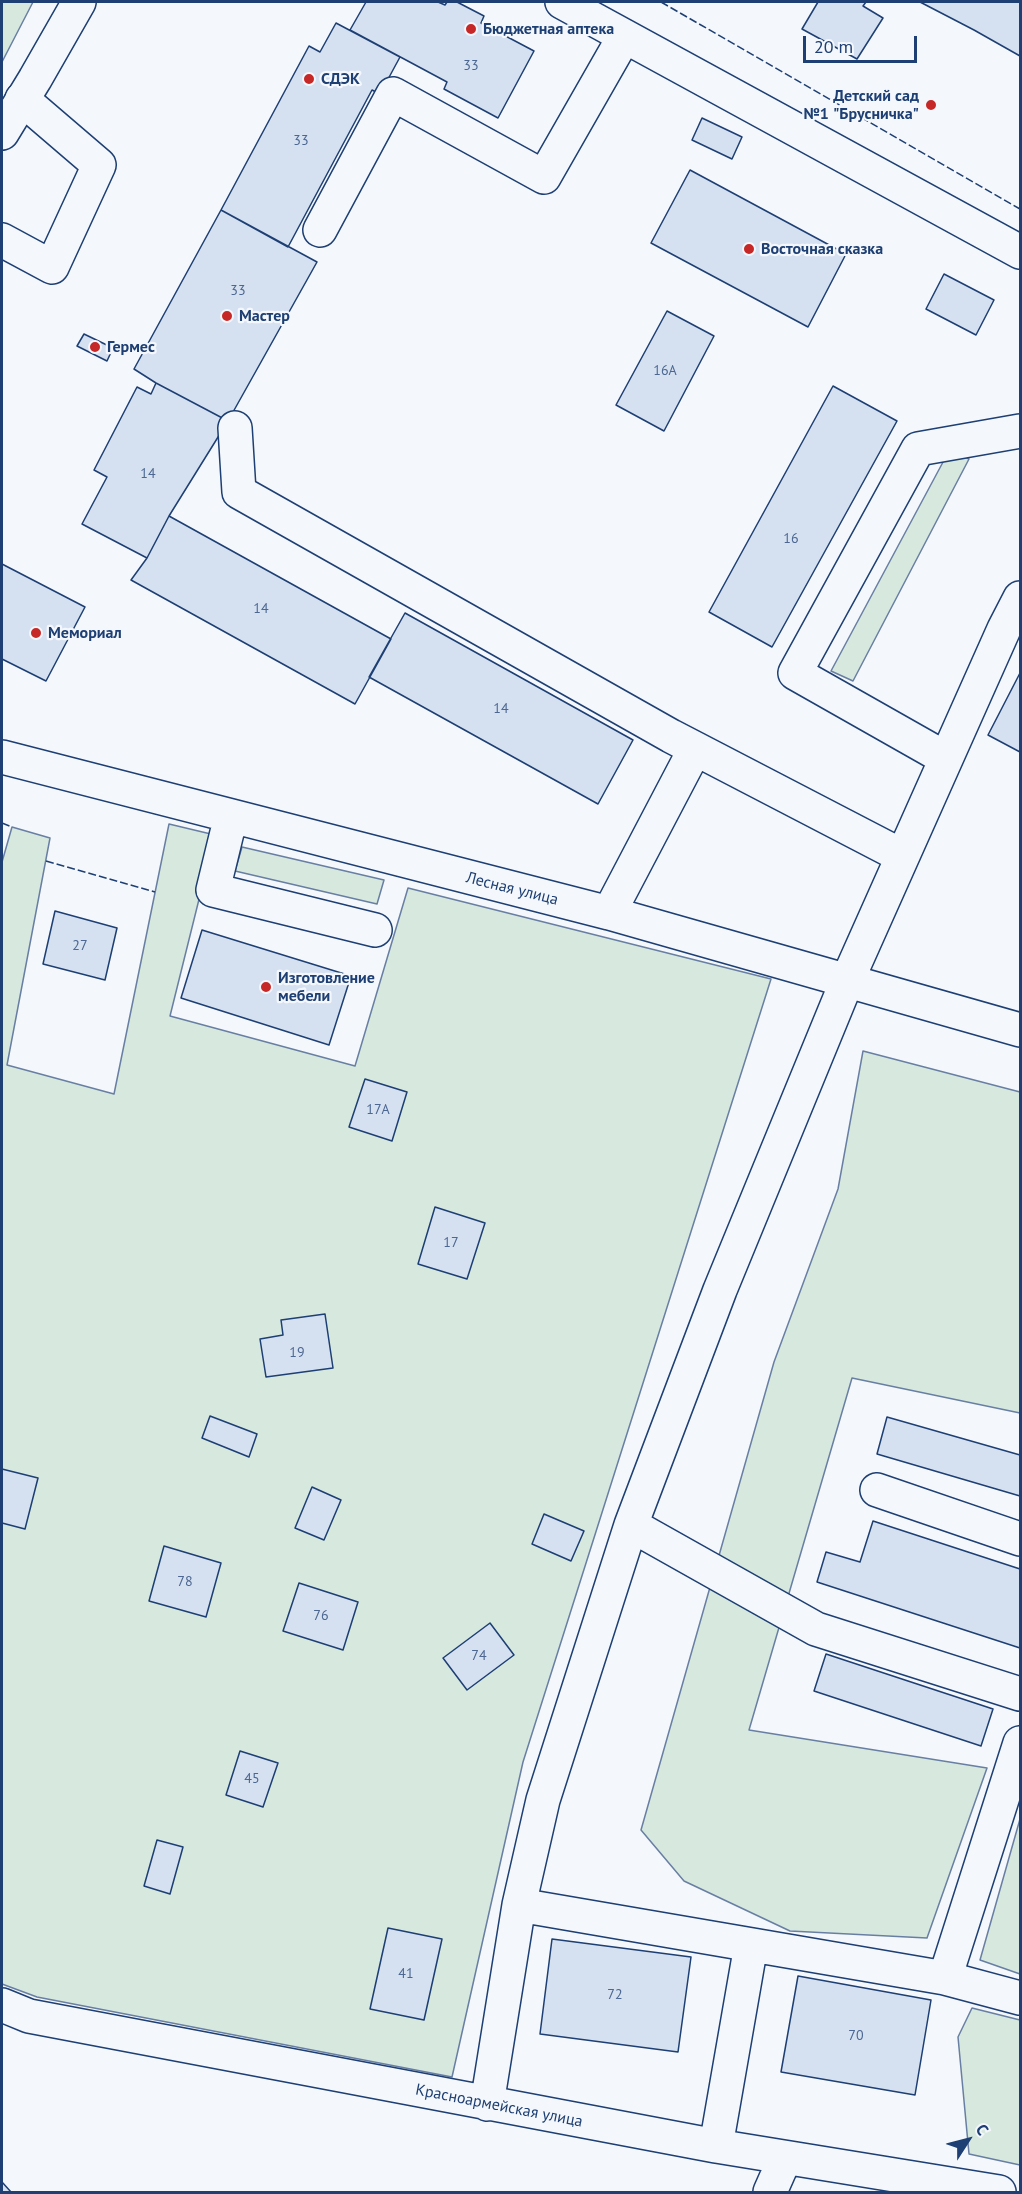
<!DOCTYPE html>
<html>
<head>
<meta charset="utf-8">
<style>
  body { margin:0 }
  #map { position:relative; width:1022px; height:2194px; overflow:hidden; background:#f4f7fb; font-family:"PT Sans",sans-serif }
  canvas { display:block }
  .frame { position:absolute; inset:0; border:3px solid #1d3f73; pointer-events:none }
  .north { position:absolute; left:938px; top:2110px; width:60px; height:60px; -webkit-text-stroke:4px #f4f7fb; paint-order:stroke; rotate:54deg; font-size:16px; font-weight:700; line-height:24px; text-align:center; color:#1d3f73 }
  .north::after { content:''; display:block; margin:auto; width:21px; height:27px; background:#1d3f73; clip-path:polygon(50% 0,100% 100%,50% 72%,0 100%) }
  .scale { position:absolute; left:803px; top:36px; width:114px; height:27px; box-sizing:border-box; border:3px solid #1d3f73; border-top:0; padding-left:8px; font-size:18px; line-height:21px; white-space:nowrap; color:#1d3f73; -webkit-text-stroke:4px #f4f7fb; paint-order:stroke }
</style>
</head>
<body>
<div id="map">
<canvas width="1022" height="2194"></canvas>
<div class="frame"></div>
<div class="north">С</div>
<div class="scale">20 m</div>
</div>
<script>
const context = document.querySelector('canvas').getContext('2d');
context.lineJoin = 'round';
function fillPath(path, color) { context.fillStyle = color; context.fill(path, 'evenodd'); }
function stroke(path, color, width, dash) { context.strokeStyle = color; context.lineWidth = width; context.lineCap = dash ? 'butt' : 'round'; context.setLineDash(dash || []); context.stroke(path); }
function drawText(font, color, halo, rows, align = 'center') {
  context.font = font + ' "PT Sans",sans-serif'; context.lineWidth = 4.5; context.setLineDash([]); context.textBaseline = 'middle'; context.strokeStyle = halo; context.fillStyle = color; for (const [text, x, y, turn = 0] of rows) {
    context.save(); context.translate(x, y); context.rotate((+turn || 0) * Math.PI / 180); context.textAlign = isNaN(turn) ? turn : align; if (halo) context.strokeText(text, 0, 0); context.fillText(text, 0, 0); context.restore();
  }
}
const green = new Path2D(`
  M2,2h31l-31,60z
  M950,449l19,10 -116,222 -22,-10z
  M169,824l46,11 -45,181 185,50 53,-178 363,91 -248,783 -71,315 -415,-80 -35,-13v-1122l10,-35 38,11 -43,227 107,29z
  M242,847l142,33 -7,24 -142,-33z
  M863,1051l157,41v321l-168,-35 -103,352 238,38 -60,170 -137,-7 -106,-50 -43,-51 133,-468 64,-173z
  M1020,1819v155l-40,-14z
  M972,2008l48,12v145l-51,-11 -11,-117z`);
fillPath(green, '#d7e8df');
stroke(green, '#687fa3', 1.5);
const building = new Path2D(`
  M366,2h72l7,3 2,-3h10l27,14 -3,7 53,28 -36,67 -54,-29 3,-7 -97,-52z
  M818,2h48l-3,4 20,12 -26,41 -55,-30z
  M920,2h100v54l-46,-26z
  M336,23l64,34 -20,37 -8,-4 -84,157 -67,-37 88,-164 11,6z
  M702,118l40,19 -10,22 -40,-19z
  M690,170l156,84 -38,73 -157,-84z
  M221,210l96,52 -89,159 -72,-38 -22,-14z
  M944,274l50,26 -18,35 -50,-26z
  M667,311l47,25 -50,95 -48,-26z
  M84,334l29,14 -6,13 -30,-15z
  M156,383l72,38 -59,95 -22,42 -65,-34 25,-47 -13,-7 43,-83 14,7z
  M833,386l64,35 -125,226 -63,-35z
  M169,516l222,123 -36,65 -224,-124 16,-22z
  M2,564l83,43 -39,74 -44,-22z
  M405,613l228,127 -35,64 -229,-127z
  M1020,673v79l-32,-17z
  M55,911l62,17 -12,52 -62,-16z
  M202,930l149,46 -22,69 -148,-47z
  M365,1079l42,13 -15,49 -43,-14z
  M435,1207l50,16 -18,56 -49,-15z
  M325,1314l8,54 -67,9 -6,-38 23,-4 -2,-15z
  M210,1416l47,18 -8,23 -47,-19z
  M887,1417l133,38v41l-143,-42z
  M2,1469l36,9 -13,51 -23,-6z
  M312,1487l29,13 -17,40 -29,-12z
  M544,1514l40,17 -13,30 -39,-17z
  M873,1521l147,48v79l-203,-66 9,-30 34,10z
  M164,1546l57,17 -15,54 -57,-16z
  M299,1583l59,19 -15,48 -60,-19z
  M490,1623l24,32 -47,35 -24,-32z
  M826,1654l167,55 -12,37 -167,-55z
  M240,1751l38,12 -15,44 -37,-12z
  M157,1840l26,7 -13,47 -26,-8z
  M388,1928l54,11 -18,81 -54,-11z
  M552,1939l139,18 -13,95 -138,-18z
  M798,1976l133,24 -16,95 -134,-23z
  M2,2182l9,10h-9z`);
fillPath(building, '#d5e0f0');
stroke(building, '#1d3f73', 1.5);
const minor = new Path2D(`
  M562,2l458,250
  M320,230l73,-136 151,83 80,-140
  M2,240l50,27 47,-102 -77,-66
  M235,428l4,64 432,244 231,120
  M2,757l607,156 411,117
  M945,758l-150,-85 123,-224 102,-18
  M231,816l-18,74 162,40
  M609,913l86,-164
  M877,1490l143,49
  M631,1525l185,104 204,65
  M519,1905l426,73 75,-235
  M945,1978l75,20
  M2,2005l27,11 687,130 283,46
  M487,2104l32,-199 24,-105 88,-275 89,-235 127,-309 157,-352 16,-31
  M716,2146l35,-201
  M770,2192l15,-34`);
const major = new Path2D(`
  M2,133l33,-54 44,-77`);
stroke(minor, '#1d3f73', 36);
stroke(major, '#1d3f73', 36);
stroke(minor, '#f4f7fb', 33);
stroke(major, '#f4f7fb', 33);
stroke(new Path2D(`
  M661,2l359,207
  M2,823l10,4
  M46,861l109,31`), '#1d3f73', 1.5, [8, 3]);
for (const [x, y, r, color] of [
  [471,29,6,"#c62828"],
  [309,79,6,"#c62828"],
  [931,105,6,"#c62828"],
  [749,249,6,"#c62828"],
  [227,316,6,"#c62828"],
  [95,347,6,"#c62828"],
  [36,633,6,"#c62828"],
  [266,987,6,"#c62828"]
]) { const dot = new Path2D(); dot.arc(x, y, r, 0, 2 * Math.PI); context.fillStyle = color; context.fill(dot); stroke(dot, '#f4f7fb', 2); }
drawText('14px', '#4b6792', null, [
  ["33",471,66],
  ["33",301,141],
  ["33",238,291],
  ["16А",665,371],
  ["14",148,474],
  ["16",791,539],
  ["14",261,609],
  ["14",501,709],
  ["27",80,946],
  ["17А",378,1110],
  ["17",451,1243],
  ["19",297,1353],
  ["78",185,1582],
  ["76",321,1616],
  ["74",479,1656],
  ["45",252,1779],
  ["41",406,1974],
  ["72",615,1995],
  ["70",856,2036]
]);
drawText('bold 16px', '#1d3f73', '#f4f7fb', [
  ["Бюджетная аптека",483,29],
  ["СДЭК",321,79],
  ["Детский сад",919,96,"right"],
  ["№1 \"Брусничка\"",919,114,"right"],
  ["Восточная сказка",761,249],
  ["Мастер",239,316],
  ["Гермес",107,347],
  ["Мемориал",48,633],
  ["Изготовление",278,978],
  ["мебели",278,996]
], 'left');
drawText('16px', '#1d3f73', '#f4f7fb', [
  ["Лесная улица",512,889,14],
  ["Красноармейская улица",499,2106,11]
]);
</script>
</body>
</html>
